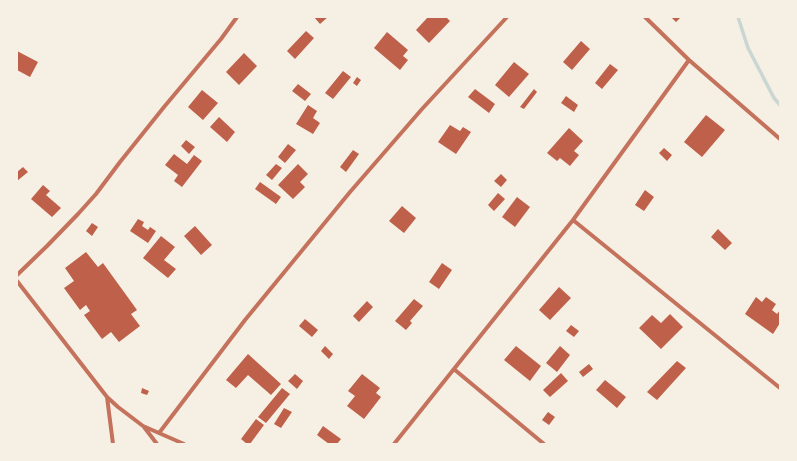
<!DOCTYPE html>
<html>
<head>
<meta charset="utf-8">
<style>
  body { margin:0 }
  #map { position:relative; width:797px; height:461px; overflow:hidden; background:#f6efe4; font-family:"Fira Sans Condensed",sans-serif }
  canvas { display:block }
  .frame { position:absolute; inset:0; border:18px solid #f6efe4; pointer-events:none }
</style>
</head>
<body>
<div id="map">
<canvas width="797" height="461"></canvas>
<div class="frame"></div>
</div>
<script>
const context = document.querySelector('canvas').getContext('2d');
context.lineJoin = 'round';
function stroke(path, color, width, dash) { context.strokeStyle = color; context.lineWidth = width; context.lineCap = dash ? 'butt' : 'round'; context.setLineDash(dash || []); context.stroke(path); }
function fillPath(path, color) { context.fillStyle = color; context.fill(path, 'evenodd'); }
stroke(new Path2D(`
  M738,17l10,31 26,50 6,7`), '#c9d6d2', 3.5);
fillPath(new Path2D(`
  M314,17h14l-8,7z
  M428,17h18l4,4 -21,22 -13,-13z
  M671,17h10l-5,5z
  M306,31l8,7 -19,21 -8,-8z
  M387,32l21,18 -5,6 5,4 -8,10 -26,-22z
  M581,41l9,8 -18,21 -9,-8z
  M17,51l21,11 -8,15 -13,-7z
  M244,53l13,13 -18,19 -13,-13z
  M514,62l15,12 -20,23 -14,-12z
  M610,64l8,6 -16,19 -7,-6z
  M343,71l8,6 -18,22 -8,-6z
  M357,77l4,3 -4,6 -4,-3z
  M298,84l13,10 -6,7 -13,-10z
  M475,89l20,15 -6,9 -21,-16z
  M534,89l3,3 -13,17 -4,-2z
  M202,90l16,13 -15,17 -15,-13z
  M566,96l12,9 -4,7 -13,-9z
  M308,105l9,6 -4,7 7,5 -7,11 -17,-10z
  M706,115l19,15 -23,27 -18,-15z
  M219,117l16,15 -8,10 -17,-15z
  M450,125l10,6 3,-4 8,5 -15,22 -18,-12z
  M569,128l14,13 -9,10 5,4 -9,11 -10,-8 -3,3 -10,-8z
  M186,140l9,7 -6,7 -8,-8z
  M288,144l8,6 -11,13 -7,-6z
  M664,148l8,7 -5,6 -8,-8z
  M353,150l6,4 -13,18 -6,-5z
  M174,154l13,10 7,-9 8,6 -20,26 -8,-6 4,-6 -13,-10z
  M276,164l6,4 -10,12 -6,-5z
  M298,164l10,10 -8,8 5,5 -12,12 -15,-14z
  M23,167l5,5 -11,9v-9z
  M501,174l6,6 -6,7 -7,-6z
  M260,182l21,15 -5,7 -21,-15z
  M43,185l7,6 -4,4 15,13 -9,9 -21,-18z
  M645,190l9,7 -10,14 -9,-6z
  M498,193l7,6 -11,12 -6,-6z
  M517,197l13,10 -15,20 -13,-10z
  M402,206l14,12 -12,15 -15,-12z
  M138,219l6,3 -2,4 6,4 2,-3 6,4 -8,12 -18,-12z
  M92,223l6,4 -6,9 -6,-5z
  M195,226l17,19 -11,10 -17,-19z
  M718,229l14,14 -7,7 -14,-13z
  M161,236l14,11 -11,13 12,9 -8,9 -25,-20z
  M86,252l12,15 5,-4 34,47 -6,4 9,12 -21,16 -8,-10 -9,7 -18,-24 6,-4 -4,-6 -6,5 -16,-22 10,-7 -9,-13z
  M442,263l10,7 -13,19 -10,-7z
  M559,287l12,11 -21,22 -11,-10z
  M756,297l6,5 4,-5 10,7 -4,6 5,4 3,-4v13l-7,11 -28,-20z
  M414,299l9,7 -13,15 2,2 -6,7 -11,-9z
  M367,301l6,6 -14,15 -6,-6z
  M670,314l13,13 -22,22 -22,-21 13,-13 9,8z
  M305,319l13,11 -6,7 -13,-11z
  M571,325l8,6 -5,6 -8,-6z
  M325,346l8,8 -4,5 -8,-8z
  M516,346l25,20 -11,15 -26,-21z
  M560,346l10,9 -13,17 -11,-9z
  M248,354l33,30 -10,11 -23,-20 -12,13 -10,-8z
  M677,361l9,7 -29,32 -10,-8z
  M589,364l4,5 -10,8 -4,-5z
  M561,373l7,8 -18,16 -7,-7z
  M295,374l8,7 -6,8 -9,-8z
  M362,374l18,14 -4,5 5,4 -17,22 -17,-13 8,-10 -7,-5z
  M605,380l21,17 -9,11 -21,-18z
  M142,388l7,3 -2,4 -6,-2z
  M282,388l8,6 -24,29 -8,-6z
  M284,408l8,4 -11,16 -7,-4z
  M548,412l7,5 -6,8 -7,-5z
  M256,419l8,6 -14,19h-3l-6,-5z
  M323,426l18,13 -4,5h-8l-12,-9z`), '#bf614a');
stroke(new Path2D(`
  M645,17l44,43 91,79
  M573,220l207,168
  M17,275l30,-29 31,-32 18,-20 24,-32 44,-55 57,-68 16,-22
  M17,281l90,116 11,10 25,19 41,18
  M455,370l89,74
  M107,397l6,47
  M144,427l13,17
  M159,433l86,-113 105,-128 72,-83 85,-92
  M394,444l179,-224 116,-160`), '#c5725c', 4);
</script>
</body>
</html>
